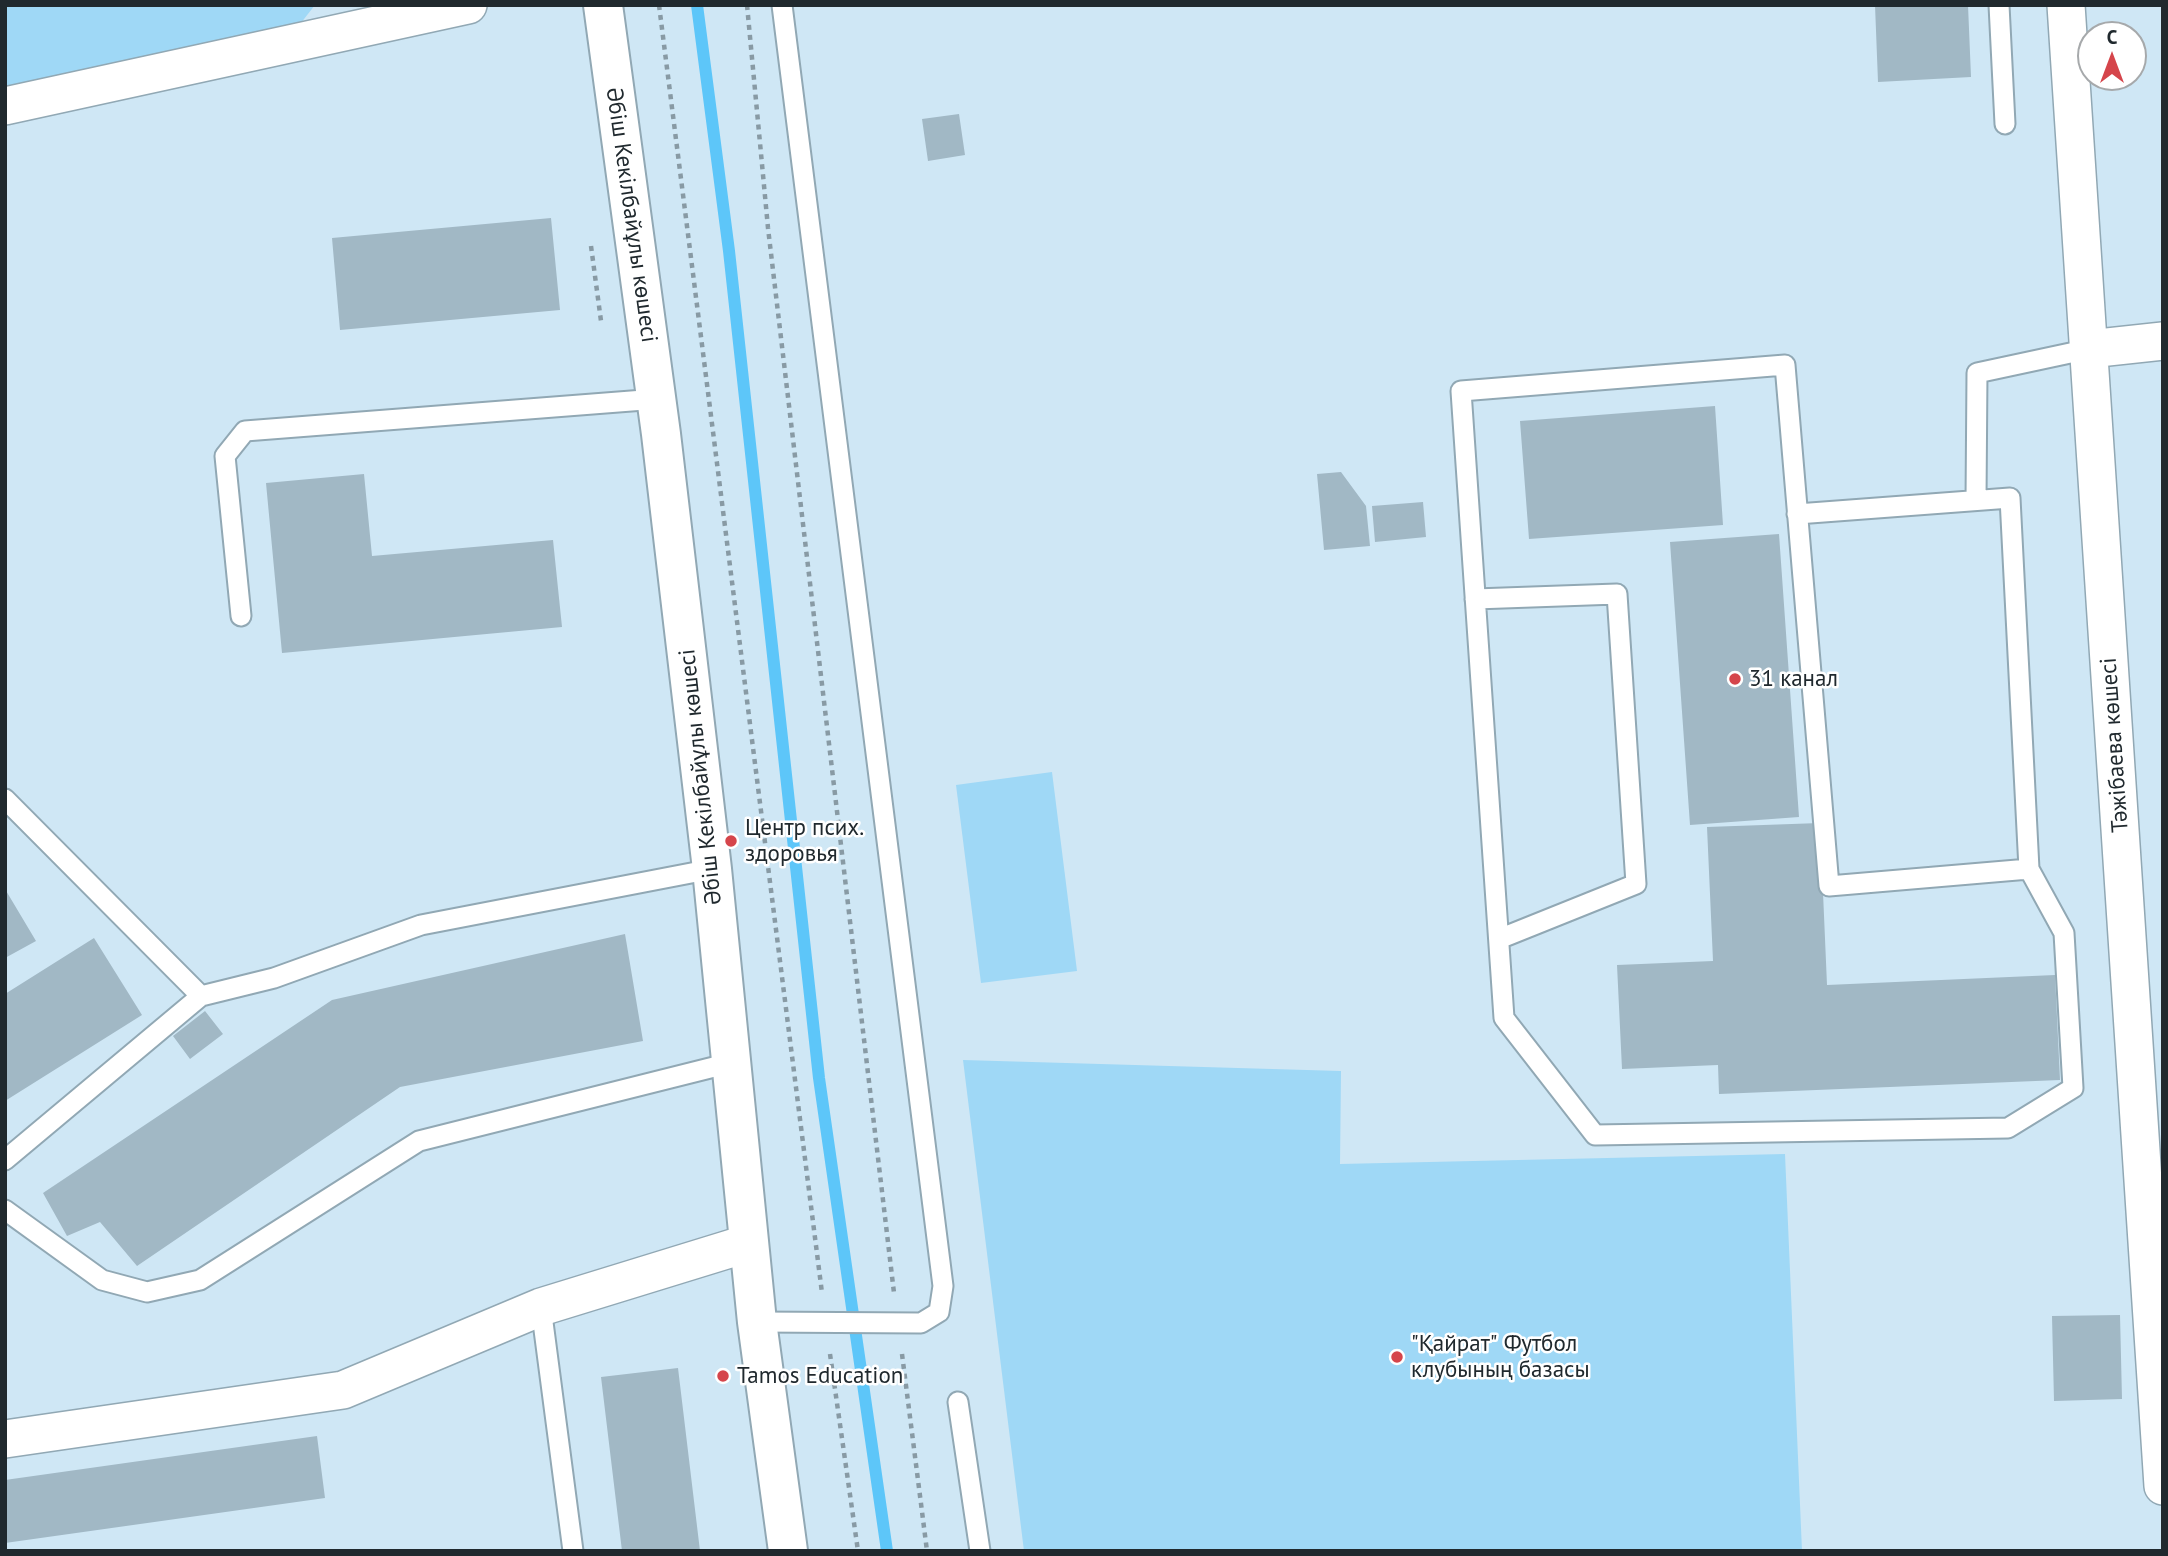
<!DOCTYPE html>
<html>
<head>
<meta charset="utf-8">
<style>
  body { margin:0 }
  #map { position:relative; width:2168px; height:1556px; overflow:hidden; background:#cfe7f5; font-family:"PT Sans",sans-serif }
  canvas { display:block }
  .frame { position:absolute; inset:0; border:7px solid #20292e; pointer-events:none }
  .north { position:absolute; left:2077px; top:21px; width:70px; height:70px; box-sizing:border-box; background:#fff; border:2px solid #a6a9ab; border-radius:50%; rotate:0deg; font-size:19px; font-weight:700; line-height:28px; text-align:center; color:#20292e }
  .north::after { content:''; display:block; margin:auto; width:24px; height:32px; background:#d5454b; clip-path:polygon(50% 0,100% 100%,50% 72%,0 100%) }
</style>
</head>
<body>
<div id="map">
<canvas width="2168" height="1556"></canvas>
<div class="frame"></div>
<div class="north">С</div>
</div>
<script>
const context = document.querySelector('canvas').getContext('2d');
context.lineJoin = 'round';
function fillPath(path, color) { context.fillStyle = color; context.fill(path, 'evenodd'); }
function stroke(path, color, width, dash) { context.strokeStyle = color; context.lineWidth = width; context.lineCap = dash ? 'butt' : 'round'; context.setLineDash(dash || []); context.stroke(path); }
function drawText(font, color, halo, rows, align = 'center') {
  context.font = font + ' "PT Sans",sans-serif'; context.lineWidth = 5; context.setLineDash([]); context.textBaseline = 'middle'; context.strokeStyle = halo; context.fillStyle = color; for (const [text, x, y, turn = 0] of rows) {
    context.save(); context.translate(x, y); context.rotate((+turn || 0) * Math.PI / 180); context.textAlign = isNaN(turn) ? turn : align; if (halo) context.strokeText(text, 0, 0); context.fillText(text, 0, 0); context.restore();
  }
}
fillPath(new Path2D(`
  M5,5h310l-18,23 -292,62z
  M1052,772l25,199 -96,12 -25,-198z
  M963,1060l378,11 -1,93 445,-10 17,397h-778z`), '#9fd8f6');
stroke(new Path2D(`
  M697,5l32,246 90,827 68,473`), '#5dc6f9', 12);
fillPath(new Path2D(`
  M1875,5h93l3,72 -93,5z
  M959,114l6,41 -37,6 -6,-42z
  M551,218l9,92 -220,20 -8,-92z
  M1715,406l8,119 -194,14 -9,-118z
  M1341,472l25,34 4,40 -46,4 -7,-76z
  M364,474l8,82 181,-16 9,87 -280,26 -16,-170z
  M1423,502l3,35 -51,5 -3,-36z
  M1779,534l20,283 -109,8 -20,-283z
  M1820,823l7,162 228,-10 5,105 -341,14 -1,-29 -96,4 -5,-104 96,-4 -6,-134z
  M5,889l31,52 -31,17z
  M625,934l18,107 -243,46 -263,179 -37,-44 -33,14 -24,-43 289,-193z
  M94,938l48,77 -137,86v-107z
  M205,1011l18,23 -33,25 -17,-23z
  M2120,1315l2,84 -68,2 -2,-85z
  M678,1368l22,183h-78l-21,-174z
  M317,1436l8,62 -320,45v-63z`), '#a1b8c5');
const service = new Path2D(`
  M1999,5l6,119
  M1976,500l1,-127 112,-24
  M1797,514l213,-16 19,371 35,64 9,155 -65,40 -413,7 -91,-117 -43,-627 324,-26 44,521 200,-17
  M1475,599l142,-5 19,290 -137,55
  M241,616l-16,-160 20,-25 412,-32
  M5,799l196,197
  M5,1160l196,-164 73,-18 147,-53 291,-56
  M5,1210l97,70 45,12 53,-12 219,-139 311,-78
  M541,1307l32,244
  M757,1322l164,1 18,-11 4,-26 -161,-1281
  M958,1402l22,149`);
const minor = new Path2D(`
  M2066,5l97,1481
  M5,106l463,-101
  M2089,349l74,-8
  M5,1439l338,-49 198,-83 208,-64`);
const tertiary = new Path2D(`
  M603,5l58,429 51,435 45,453 31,229`);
stroke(service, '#91a8b4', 23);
stroke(minor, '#91a8b4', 40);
stroke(tertiary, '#91a8b4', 42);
stroke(new Path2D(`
  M659,5l163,1288
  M747,5l21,223 126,1065
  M591,246l10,75
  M830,1354l28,197
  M902,1354l25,197`), '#889aa4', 4.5, [5, 5]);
stroke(service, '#fff', 19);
stroke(minor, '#fff', 37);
stroke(tertiary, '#fff', 38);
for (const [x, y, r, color] of [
  [1735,679,7,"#d5454b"],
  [731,841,7,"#d5454b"],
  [1397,1357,7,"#d5454b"],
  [723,1376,7,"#d5454b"]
]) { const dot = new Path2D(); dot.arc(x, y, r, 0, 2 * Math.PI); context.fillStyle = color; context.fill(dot); stroke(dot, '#fff', 2.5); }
drawText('23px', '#20292e', '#fff', [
  ["Әбіш Кекілбайұлы көшесі",631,215,82],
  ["Тәжібаева көшесі",2115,745,-94],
  ["Әбіш Кекілбайұлы көшесі",701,777,-96]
]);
drawText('23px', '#20292e', '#fff', [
  ["31 канал",1749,679],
  ["Центр псих.",745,828],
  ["здоровья",745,854],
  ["\"Қайрат\" Футбол",1411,1344],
  ["клубының базасы",1411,1370],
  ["Tamos Education",737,1376]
], 'left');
</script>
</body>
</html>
